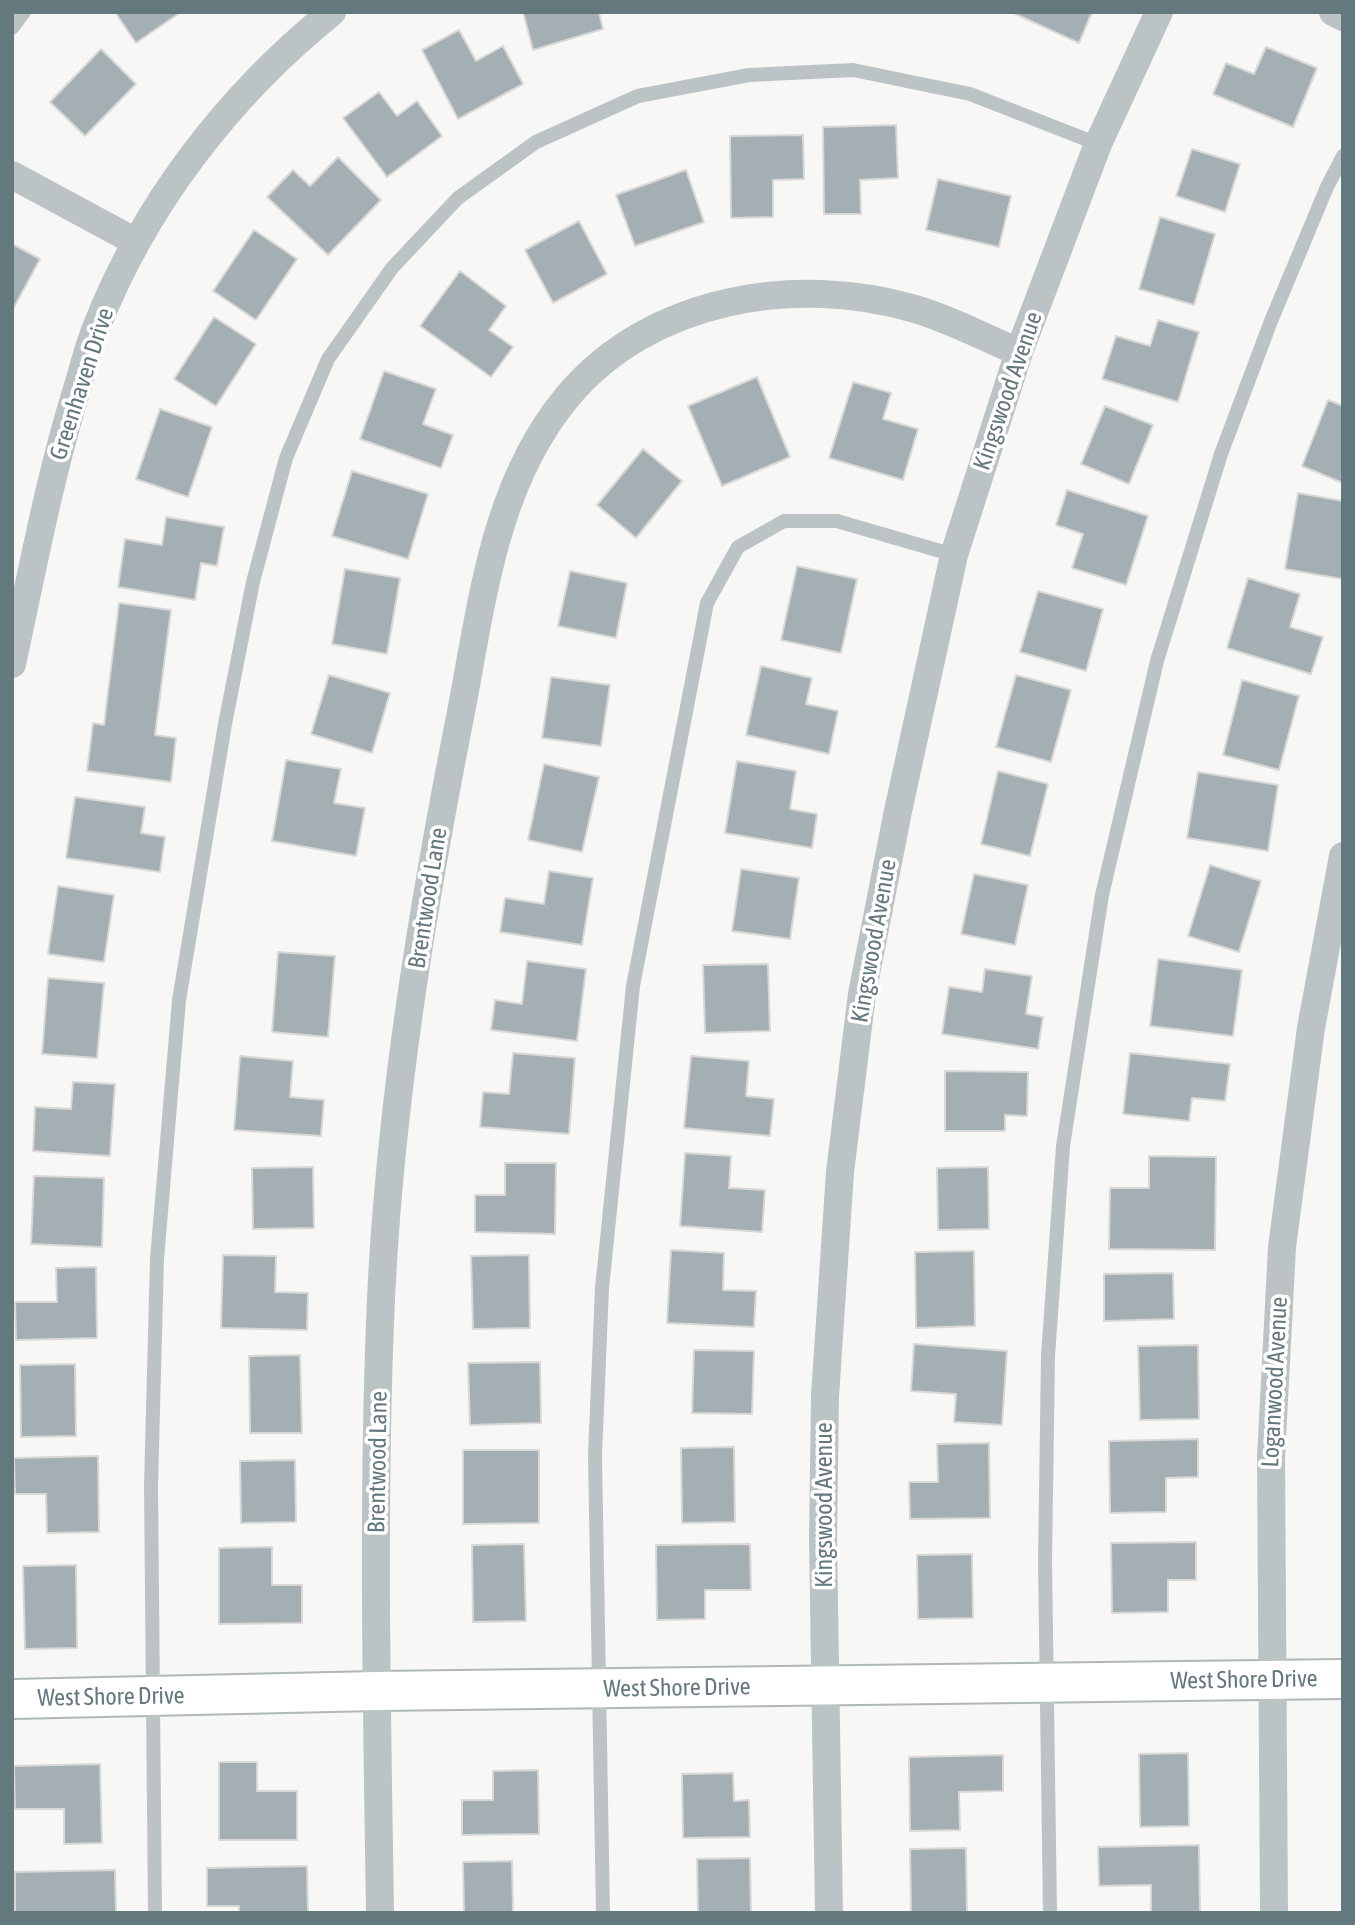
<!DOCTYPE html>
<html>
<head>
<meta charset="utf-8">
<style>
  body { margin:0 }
  #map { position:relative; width:1355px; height:1925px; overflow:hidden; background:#f7f7f5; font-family:"Asap Condensed",sans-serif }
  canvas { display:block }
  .frame { position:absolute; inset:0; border:14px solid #64797e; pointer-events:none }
</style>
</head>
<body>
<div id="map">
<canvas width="1355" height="1925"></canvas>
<div class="frame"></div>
</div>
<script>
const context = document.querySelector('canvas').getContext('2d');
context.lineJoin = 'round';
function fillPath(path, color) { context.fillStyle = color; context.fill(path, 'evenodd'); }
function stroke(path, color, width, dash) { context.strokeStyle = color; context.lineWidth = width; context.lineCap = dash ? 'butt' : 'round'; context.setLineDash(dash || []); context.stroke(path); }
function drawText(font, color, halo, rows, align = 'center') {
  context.font = font + ' "Asap Condensed",sans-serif'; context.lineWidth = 7; context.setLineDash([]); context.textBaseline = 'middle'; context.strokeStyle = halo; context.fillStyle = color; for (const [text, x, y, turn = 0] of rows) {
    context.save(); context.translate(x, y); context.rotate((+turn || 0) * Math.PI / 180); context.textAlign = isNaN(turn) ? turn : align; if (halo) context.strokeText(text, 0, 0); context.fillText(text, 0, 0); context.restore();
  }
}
const building = new Path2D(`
  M115,12h66l-45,31z
  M523,12h76l4,17 -70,21z
  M1011,12h81l-13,31z
  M459,30l17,31 27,-15 20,38 -65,35 -36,-69z
  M1266,47l51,21 -24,59 -80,-33 13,-31 28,11z
  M101,49l35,35 -51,52 -35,-34z
  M379,92l18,24 20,-15 25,35 -55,41 -44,-59z
  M896,125l2,53 -38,2 1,34h-37l-1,-87z
  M803,135l1,44 -31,1v37l-42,1 -1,-82z
  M1192,149l48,15 -15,48 -49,-16z
  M338,157l43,43 -53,55 -61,-58 26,-27 17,16z
  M686,170l18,52 -69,24 -19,-51z
  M938,179l73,17 -12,51 -73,-17z
  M1160,217l55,17 -21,71 -55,-16z
  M579,221l28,53 -54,29 -28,-53z
  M254,230l43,29 -41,61 -43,-29z
  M12,244l28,15 -28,52z
  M460,271l46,35 -17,24 24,17 -22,30 -71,-51z
  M214,317l42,27 -40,62 -42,-27z
  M1158,320l41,12 -21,70 -76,-23 14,-43 34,10z
  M384,371l52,18 -13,35 30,11 -12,33 -81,-29z
  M757,377l33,80 -68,29 -34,-80z
  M853,382l38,11 -8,26 35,10 -15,51 -74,-22z
  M1328,400l15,6v77l-41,-17z
  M1105,406l48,19 -24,59 -48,-20z
  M160,409l52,18 -24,70 -52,-18z
  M643,449l39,32 -46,57 -39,-33z
  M352,471l76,23 -20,65 -76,-23z
  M1067,490l81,26 -22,69 -54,-17 11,-34 -27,-9z
  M1298,493l45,8 -1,78 -57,-10z
  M166,517l58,10 -7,39 -16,-3 -6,37 -77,-13 7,-48 37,6z
  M797,566l60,13 -16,74 -60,-13z
  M345,569l55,9 -13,76 -55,-10z
  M570,571l57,12 -11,55 -58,-12z
  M1248,578l52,16 -10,33 33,10 -12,37 -84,-26z
  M1038,591l65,18 -17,62 -66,-19z
  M119,603l52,7 -16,125 21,3 -5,44 -84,-11 6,-48 11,2z
  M761,666l51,12 -6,26 32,7 -9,43 -83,-19z
  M329,675l61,18 -18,60 -61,-19z
  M1016,675l55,15 -20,72 -55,-15z
  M551,677l59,8 -9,61 -59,-8z
  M1242,680l57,16 -20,74 -56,-15z
  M286,760l55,9 -7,34 31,5 -9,48 -84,-15z
  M737,761l59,10 -6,38 27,5 -5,34 -87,-15z
  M544,764l55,13 -17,75 -54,-12z
  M998,771l50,13 -18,72 -49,-12z
  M1198,772l80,13 -10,66 -81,-13z
  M75,797l70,10 -4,26 24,4 -5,35 -94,-14z
  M1210,865l51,16 -22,71 -51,-16z
  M741,869l58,9 -9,61 -58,-8z
  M549,871l44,7 -11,67 -82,-13 5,-34 39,6z
  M974,874l54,11 -13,60 -54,-11z
  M58,886l56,9 -10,67 -56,-8z
  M278,952l57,4 -7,81 -56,-5z
  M1158,959l84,11 -9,66 -83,-10z
  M527,961l59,8 -9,72 -86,-11 4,-30 27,4z
  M768,964l2,67 -65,2 -2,-68z
  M985,969l47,7 -6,38 17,3 -5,32 -96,-15 7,-47 33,5z
  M48,978l56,5 -7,75 -55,-4z
  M513,1053l62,5 -6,76 -89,-7 3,-35 26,2z
  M1130,1053l100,11 -5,37 -33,-3 -3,23 -66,-7z
  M240,1056l53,5 -3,36 34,3 -3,36 -87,-6z
  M691,1056l58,5 -3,35 28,3 -4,37 -86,-8z
  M945,1071l83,1 -1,44 -22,-1v16h-60z
  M73,1082l42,2 -5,72 -77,-5 2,-44 36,2z
  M685,1153l46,3 -2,32 36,2 -3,42 -82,-6z
  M1149,1156l67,1 -1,93 -106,-1 1,-61h39z
  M505,1163h51l-1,71 -80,-2v-37h30z
  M313,1167l1,61 -61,1 -1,-61z
  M988,1167l1,62 -51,1 -1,-62z
  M34,1176l70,2 -2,69 -71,-3z
  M671,1250l53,3 -1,37 33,1 -2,36 -87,-4z
  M974,1251l1,75 -59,2 -1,-76z
  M223,1255l53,1 -1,36 33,1 -1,37 -86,-2z
  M529,1255l1,73 -57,1 -2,-73z
  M96,1267l1,71 -81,2 -1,-38h42l-1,-34z
  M1173,1273l1,46 -70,2v-47z
  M914,1344l93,7 -5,74 -48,-3 2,-28 -45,-3z
  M1198,1345l1,74 -59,1 -2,-74z
  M694,1350l60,1 -2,63 -60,-1z
  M300,1355l2,78h-52l-1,-77z
  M540,1362l1,61 -71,2 -2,-62z
  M75,1364l1,72 -55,1 -1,-72z
  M1198,1439v38l-32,1v34l-56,1 -1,-72z
  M989,1443l1,75 -80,1 -1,-37h29l-1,-38z
  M734,1447l1,75 -53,1 -1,-75z
  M463,1450h76v73l-76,1z
  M98,1456l1,76 -52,1 -1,-39h-31l-1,-36z
  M295,1460l1,62 -55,1 -1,-62z
  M1196,1542v38h-28v32l-56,1 -1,-70z
  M524,1544l2,77 -53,1 -1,-77z
  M750,1544l1,46h-46v29l-48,1 -1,-75z
  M272,1547v38h30v38l-83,1v-76z
  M972,1554l1,64 -55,1 -1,-64z
  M76,1565l1,83 -52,1 -2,-83z
  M1188,1753l1,73 -49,1 -1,-73z
  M1003,1755v36l-44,1 1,38 -50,1 -1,-74z
  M219,1762h38v29h40v49h-78z
  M100,1764l2,79 -38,1v-35h-49l-1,-43z
  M538,1770l1,64 -77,1v-35h31v-29z
  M733,1773l1,28 15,-1 1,37 -67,1 -1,-64z
  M1199,1845l1,68h-49v-28l-52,1 -1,-39z
  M966,1848l1,65h-56l-1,-64z
  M750,1858l1,55h-53l-1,-54z
  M512,1861l1,52h-49l-1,-51z
  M307,1866l1,47h-69v-7h-32v-38z
  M115,1870l1,43h-101v-41z`);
fillPath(building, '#a3afb2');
stroke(building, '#d9d8d7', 2);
const secondary = new Path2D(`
  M12,1699l365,-8 966,-12`);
stroke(secondary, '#afb7b9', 42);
stroke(new Path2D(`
  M12,28l12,-16
  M155,1913l-4,-427 6,-227 22,-259 46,-276 28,-142 33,-124 42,-99 64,-91 66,-70 78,-56 102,-46 111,-21 104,-5 117,24 128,50
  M603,1913l-8,-458 7,-167 31,-302 74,-383 31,-56 46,-26h53l117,34
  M1050,1913l-5,-351 3,-206 15,-210 39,-251 55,-234 64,-207 50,-133 56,-134 16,-31`), '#bcc3c4', 14);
stroke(new Path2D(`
  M1333,12l10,5
  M12,175l124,67
  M12,664c20,-92 37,-185 65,-275 6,-20 11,-41 19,-61 48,-123 133,-233 236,-316
  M380,1913c-3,-204 -8,-410 1,-614 9,-196 42,-395 80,-587 21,-109 33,-228 107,-316 82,-98 228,-122 347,-87 35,10 70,29 104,43
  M829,1913l-6,-373 2,-144 15,-224 22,-178 36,-183 56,-256 65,-203 79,-208 61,-132
  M1274,1913l-3,-456 11,-210 29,-219 32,-172`), '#bcc3c4', 28);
stroke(secondary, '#fff', 38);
drawText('24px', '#64797e', '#fff', [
  ["Greenhaven Drive",82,384,-72],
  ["Kingswood Avenue",1008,391,-71],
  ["Brentwood Lane",428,898,-81],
  ["Kingswood Avenue",874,941,-80],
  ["Loganwood Avenue",1275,1382,-87],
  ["Brentwood Lane",378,1462,-89],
  ["Kingswood Avenue",824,1505,-90],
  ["West Shore Drive",1244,1680,-1],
  ["West Shore Drive",677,1688,-1],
  ["West Shore Drive",111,1697,-1]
]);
</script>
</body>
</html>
